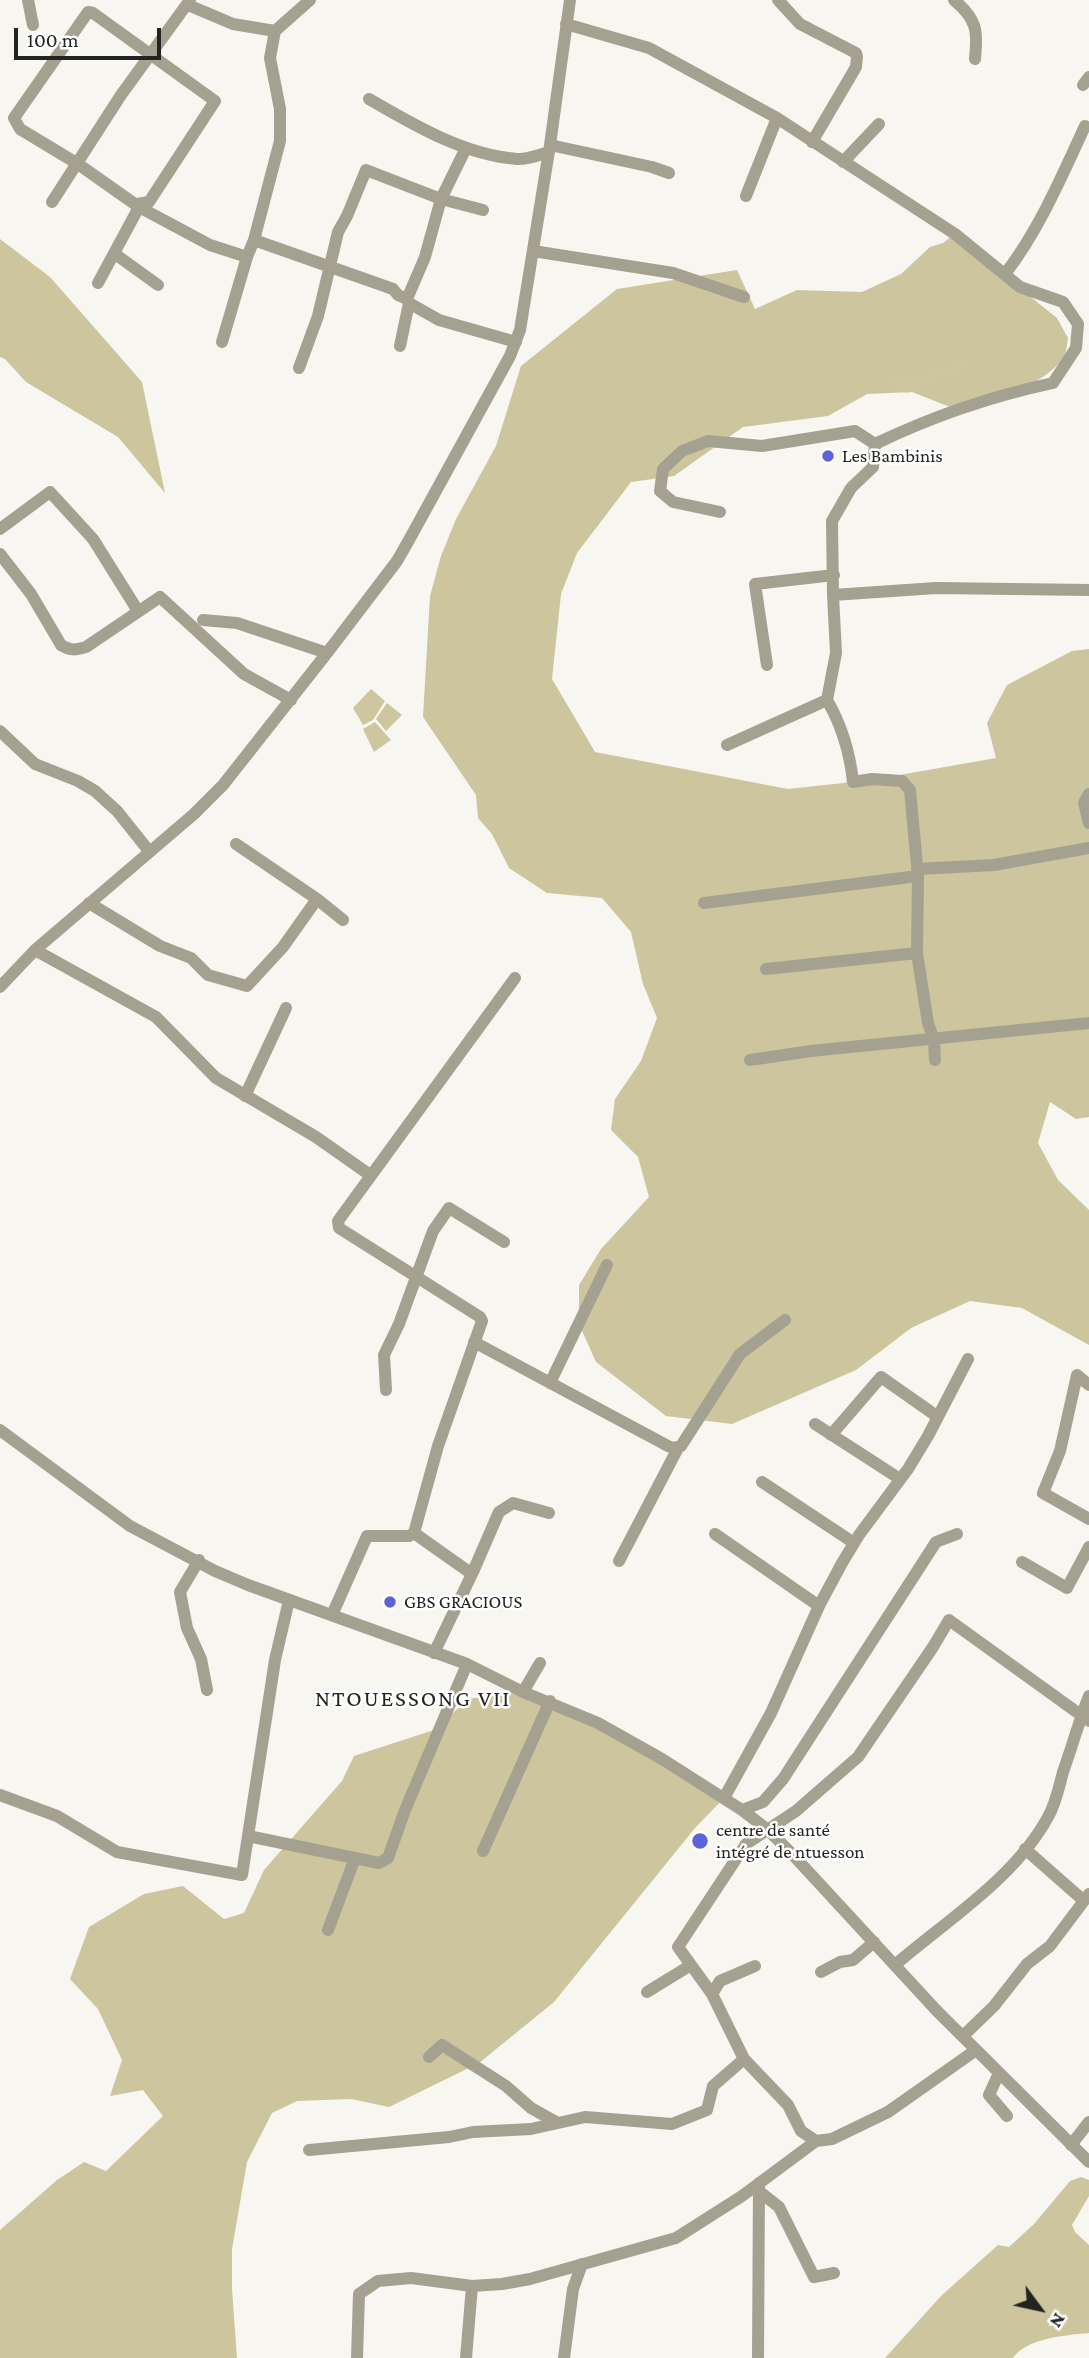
<!DOCTYPE html>
<html>
<head>
<meta charset="utf-8">
<style>
  body { margin:0 }
  #map { position:relative; width:1089px; height:2358px; overflow:hidden; background:#f7f6f1; font-family:"Crimson Pro",serif }
  canvas { display:block }
  .north { position:absolute; left:1005px; top:2274px; width:70px; height:70px; -webkit-text-stroke:5px #fff; paint-order:stroke; rotate:123deg; font-size:19px; font-weight:700; line-height:28px; text-align:center; color:#232321 }
  .north::after { content:''; display:block; margin:auto; width:24px; height:32px; background:#232321; clip-path:polygon(50% 0,100% 100%,50% 72%,0 100%) }
  .scale { position:absolute; left:14px; top:28px; width:147px; height:32px; box-sizing:border-box; border:4px solid #232321; border-top:0; padding-left:9px; font-size:21px; line-height:24px; white-space:nowrap; color:#232321; -webkit-text-stroke:5px #fff; paint-order:stroke }
</style>
</head>
<body>
<div id="map">
<canvas width="1089" height="2358"></canvas>
<div class="north">N</div>
<div class="scale">100 m</div>
</div>
<script>
const context = document.querySelector('canvas').getContext('2d');
context.lineJoin = 'round';
function fillPath(path, color) { context.fillStyle = color; context.fill(path, 'evenodd'); }
function stroke(path, color, width, dash) { context.strokeStyle = color; context.lineWidth = width; context.lineCap = dash ? 'butt' : 'round'; context.setLineDash(dash || []); context.stroke(path); }
function drawText(font, color, halo, rows, align = 'center') {
  context.font = font + ' "Crimson Pro",serif'; context.lineWidth = 5; context.setLineDash([]); context.textBaseline = 'middle'; context.strokeStyle = halo; context.fillStyle = color; for (const [text, x, y, turn = 0] of rows) {
    context.save(); context.translate(x, y); context.rotate((+turn || 0) * Math.PI / 180); context.textAlign = isNaN(turn) ? turn : align; if (halo) context.strokeText(text, 0, 0); context.fillText(text, 0, 0); context.restore();
  }
}
fillPath(new Path2D(`
  M953,235l104,83 11,20c-1,5 -1,12 -3,16 -15,31 -75,46 -105,57l-48,-19 -45,2 -39,22 -85,11 -69,49 -43,6 -54,71 -16,41 -9,85 43,73 193,37 83,-9 125,-22 -9,-35 20,-38 65,-34 17,-2v468l-13,2 -26,-17 -12,41 20,37 31,30v135l-67,-37 -52,-7 -59,27 -55,42 -124,54 -66,-8 -70,-54 -17,-38v-39l22,-36 48,-52 -11,-40 -27,-27 4,-31 26,-38 16,-43 -14,-34 -12,-52 -29,-34 -55,-5 -38,-25 -17,-34 -14,-16 -2,-23 -53,-78 7,-121 11,-40 15,-37 40,-73 25,-80 96,-77 120,-19 18,39 42,-19 65,2 39,-18 29,-27 13,-4z
  M0,239l50,38 92,105 23,111 -47,-56 -92,-55 -21,-23 -5,-2z
  M523,1692l27,9 174,97 -29,30 -141,174 -75,61 -90,44 -38,-8 -54,2 -25,12 -25,49 -15,87v40l5,69h-237v-128l57,-50 27,-18 22,9 57,-55 -20,-26 -33,6 12,-36 -24,-51 -28,-30 19,-52 55,-33 39,-8 41,33 20,-6 20,-43 78,-89 12,-25 83,-27 30,-30z
  M1081,2177l8,3v16l-17,29 3,7 14,13v88c-22,2 -63,5 -76,25h-128l56,-62 57,-51 11,2 25,-23 36,-43z`), '#cdc59d');
fillPath(new Path2D(`
  M957,361h12v6c-11,9 -20,9 -33,13 -11,3 0,0 -9,6 -11,8 -28,9 -38,0l-1,-6 2,-5c7,-2 10,1 17,0 18,-1 33,-7 50,-14z
  M371,689l14,12 -12,19 -10,5 -10,-17z
  M387,703l15,12 -16,16 -10,-12z
  M375,722l16,18 -17,12 -11,-23z`), '#cec69e');
stroke(new Path2D(`
  M805,1049l-56,-75 -106,-110 -34,-49 -24,-21 -59,-14 -41,-43 -17,-56 18,-89 15,-25 124,-128 52,-35 116,-14 83,-28
  M811,1057l60,83 178,124 40,11
  M194,2358l-4,-28 51,-210 250,-195 93,-55 43,-55
  M964,2358l27,-39`), '#cec69e', 2.5);
stroke(new Path2D(`
  M28,0l5,25
  M778,0l22,24 56,29 1,4 -1,10 -44,75
  M954,0c23,19 24,31 21,59
  M188,5l45,19 42,7
  M566,24l83,24 128,70 -31,78
  M1083,85l6,-8
  M369,99c45,26 95,56 148,60 9,1 22,-4 32,-7
  M777,118l178,116 65,53 43,15 15,22 -2,24 -23,35c-61,13 -122,34 -178,61
  M550,145l102,22 17,6
  M843,162l36,-38
  M52,202l69,-107 69,-95
  M139,207l71,38 37,12
  M254,240l139,49 5,6 9,4 2,4 -9,43
  M533,251l140,22 71,24
  M115,254l43,31
  M1005,274c34,-44 57,-98 80,-148
  M98,283l41,-76 -61,-43 -58,-35 -6,-11 74,-106 5,1 122,88 -66,101 -12,2
  M407,299l18,-42 16,-58 25,-51
  M409,303l30,17 77,22
  M222,342l25,-85 7,-17 26,-99v-32l-10,-51 5,-27 35,-31
  M299,368l19,-52 20,-84 9,-16 19,-46 75,29 42,11
  M720,512l-47,-10 -13,-11 3,-22 19,-18 26,-10 54,5 93,-15 20,13 -2,23 -22,21 -19,33 1,74 3,58 -9,47c14,24 23,54 26,82l19,-3 30,2 8,9 8,86 -1,77 11,70 6,17 1,20
  M0,529l50,-37 43,47 45,72
  M0,554l31,40 30,51c10,6 14,5 25,2l74,-50 84,77 47,26
  M833,595l103,-7 153,2
  M203,620l34,3 90,30
  M767,665l-12,-81 79,-9
  M0,731l35,33 43,17 17,10 22,20 32,40
  M727,745l100,-45
  M1089,794l-5,9 5,20
  M236,844l81,55 26,21
  M917,869l77,-4 95,-17
  M89,903l71,43 31,12 17,17 39,11 36,-39 34,-48
  M704,903l214,-27
  M35,950l121,67 60,61 100,59 54,38
  M766,969l151,-16
  M0,987l35,-37 159,-136 29,-29 104,-132 70,-92 12,-21 101,-184 10,-26 30,-185 20,-145
  M750,1060l61,-9 278,-28
  M245,1096l41,-88
  M474,1342l194,104 5,2 8,-2 59,-92 45,-34
  M550,1383l57,-118
  M1089,1385l-12,-10 -17,76 -17,42 46,26
  M386,1390l-2,-35 15,-31 34,-93 16,-23 55,34
  M815,1424l85,55
  M0,1430l130,96 85,45 33,14 219,79 56,28 75,31 64,36 80,51 26,20 25,25 144,156 152,151
  M831,1435l50,-58 57,40
  M762,1482l92,61
  M414,1533l58,41 -38,79
  M715,1534l104,72
  M199,1560l-19,32 7,36 14,31 6,31
  M619,1561l59,-113
  M1022,1562l45,26 22,-41
  M472,1574l27,-62 14,-9 36,10
  M332,1615l35,-79h42l5,-3 24,-87 44,-125 -2,-4 -141,-89 -1,-7 177,-243
  M523,1692l17,-29
  M0,1795l57,21 60,36 125,23 33,-215 14,-60
  M724,1798l47,-85 48,-107 23,-43 17,-28 49,-66 20,-33 40,-77
  M742,1810l21,-8 20,-23 153,-237 21,-8
  M248,1836l131,27 9,-5 17,-48 62,-146
  M1025,1849l58,51
  M483,1851l67,-150
  M328,1930l27,-72
  M895,1965c51,-44 120,-87 153,-148 8,-14 11,-30 15,-45 9,-25 16,-51 26,-76
  M821,1972l19,-10 13,-2 21,-18
  M647,1992l44,-27
  M712,1994l8,-13 35,-15
  M963,2036l31,-30 33,-42 23,-18 39,-52
  M429,2057l13,-12 64,41 25,22 25,14
  M999,2073l-10,22 18,21
  M816,2141l-15,-10 -13,-26 -44,-46 -32,-65 -34,-47 68,-103 50,-33 62,-54 75,-110 16,-27 140,101
  M1071,2145l18,-23
  M309,2150l140,-13 24,-5 58,-3 54,-12 87,7 35,-14 6,-24 31,-27
  M760,2192l19,15 35,70 20,-4
  M357,2358l2,-64 19,-13 33,-3 61,8 30,-2 28,-5 146,-41 66,-42 74,-55 16,-2 56,-27 88,-62
  M466,2358l6,-72
  M564,2358l9,-69 9,-25
  M758,2358l1,-175`), '#a5a190', 12);
for (const [x, y, r, color] of [
  [828,456,7,"#5f63db"],
  [390,1602,7,"#5f63db"],
  [700,1841,9,"#5f63db"]
]) { const dot = new Path2D(); dot.arc(x, y, r, 0, 2 * Math.PI); context.fillStyle = color; context.fill(dot); stroke(dot, '#fff', 2.5); }
drawText('19px', '#232321', '#fff', [
  ["Les Bambinis",842,456],
  ["GBS GRACIOUS",404,1602],
  ["centre de santé",716,1830],
  ["intégré de ntuesson",716,1852]
], 'left');
context.letterSpacing = '2px';
drawText('23px', '#232321', '#fff', [
  ["NTOUESSONG VII",413,1699]
]);
context.letterSpacing = '0px';
</script>
</body>
</html>
